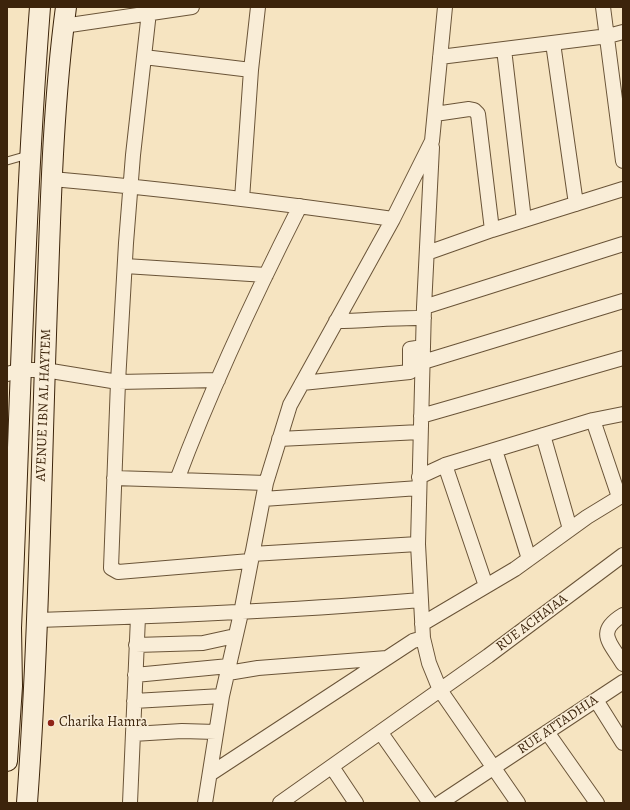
<!DOCTYPE html>
<html>
<head>
<meta charset="utf-8">
<style>
  body { margin:0 }
  #map { position:relative; width:630px; height:810px; overflow:hidden; background:#f6e4c1; font-family:Alegreya,serif }
  canvas { display:block }
  .frame { position:absolute; inset:0; border:8px solid #3c240b; pointer-events:none }
</style>
</head>
<body>
<div id="map">
<canvas width="630" height="810"></canvas>
<div class="frame"></div>
</div>
<script>
const context = document.querySelector('canvas').getContext('2d');
context.lineJoin = 'round';
function stroke(path, color, width, dash) { context.strokeStyle = color; context.lineWidth = width; context.lineCap = dash ? 'butt' : 'round'; context.setLineDash(dash || []); context.stroke(path); }
function drawText(font, color, halo, rows, align = 'center') {
  context.font = font + ' Alegreya,serif'; context.lineWidth = 3; context.setLineDash([]); context.textBaseline = 'middle'; context.strokeStyle = halo; context.fillStyle = color; for (const [text, x, y, turn = 0] of rows) {
    context.save(); context.translate(x, y); context.rotate((+turn || 0) * Math.PI / 180); context.textAlign = isNaN(turn) ? turn : align; if (halo) context.strokeText(text, 0, 0); context.fillText(text, 0, 0); context.restore();
  }
}
const lane = new Path2D(`
  M7,161l21,-6`);
const street = new Path2D(`
  M603,7l20,154
  M149,12l-16,143 -7,88 -8,139 -7,186 7,4 132,-11
  M63,26l129,-19
  M553,43l23,161
  M504,49l20,171
  M144,57l107,13
  M440,57l168,-21 15,-4
  M435,114l34,-5 5,1 4,4 14,116
  M432,147l-8,160 -6,237 5,94 6,25 11,27 78,113
  M52,179c114,10 228,24 341,40
  M242,199l9,-129 7,-63
  M427,253l65,-23 131,-41
  M125,266l141,9
  M424,307l199,-63
  M336,321c29,0 58,-4 88,-3
  M423,362l200,-61
  M7,374l15,-4h23l73,12 100,-2
  M302,383l108,-11v-23l13,-2
  M421,416l202,-58
  M593,420l26,77
  M543,435l27,94
  M279,439l141,-7
  M495,450l34,109
  M445,465l41,121
  M419,477l26,-12 148,-45 30,-6
  M114,478l63,2c35,-94 78,-185 123,-274
  M177,480l89,3
  M263,499l156,-11
  M252,554l166,-10
  M623,615c-28,17 -13,27 0,49
  M38,620c128,-4 255,-9 383,-20
  M422,624l93,-55 72,-52 36,-22
  M136,645l67,-2 32,-7
  M228,673l30,-5 129,-10
  M135,675l94,-9
  M596,700l27,43
  M134,701l88,-5
  M547,732l50,71
  M381,733l49,70
  M133,734l49,-3 34,1
  M332,767l24,36
  M210,774l203,-133 10,-3
  M130,803l8,-186
  M205,803l17,-107 19,-83 25,-130 24,-78 103,-186 39,-78 13,-134
  M280,803l208,-147 135,-101
  M440,803l183,-121`);
const secondary = new Path2D(`
  M7,761l5,-75 -1,-58c9,-207 13,-414 29,-621
  M27,803c13,-175 14,-349 21,-524 3,-91 6,-182 18,-272`);
stroke(lane, '#6a5438', 9);
stroke(street, '#6a5438', 16);
stroke(secondary, '#3c240b', 22);
stroke(lane, '#f9edd7', 7);
stroke(street, '#f9edd7', 14);
stroke(secondary, '#f9edd7', 20);
for (const [x, y, r, color] of [
  [51,723,4,"#8f2418"]
]) { const dot = new Path2D(); dot.arc(x, y, r, 0, 2 * Math.PI); context.fillStyle = color; context.fill(dot); stroke(dot, '#f9edd7', 1.5); }
drawText('14px', '#3c240b', '#f9edd7', [
  ["AVENUE IBN AL HAYTEM",44,405,-88],
  ["RUE ACHAJAA",532,623,-37],
  ["RUE ATTADHIA",558,725,-34]
]);
drawText('14px', '#3c240b', '#f9edd7', [
  ["Charika Hamra",59,723]
], 'left');
</script>
</body>
</html>
